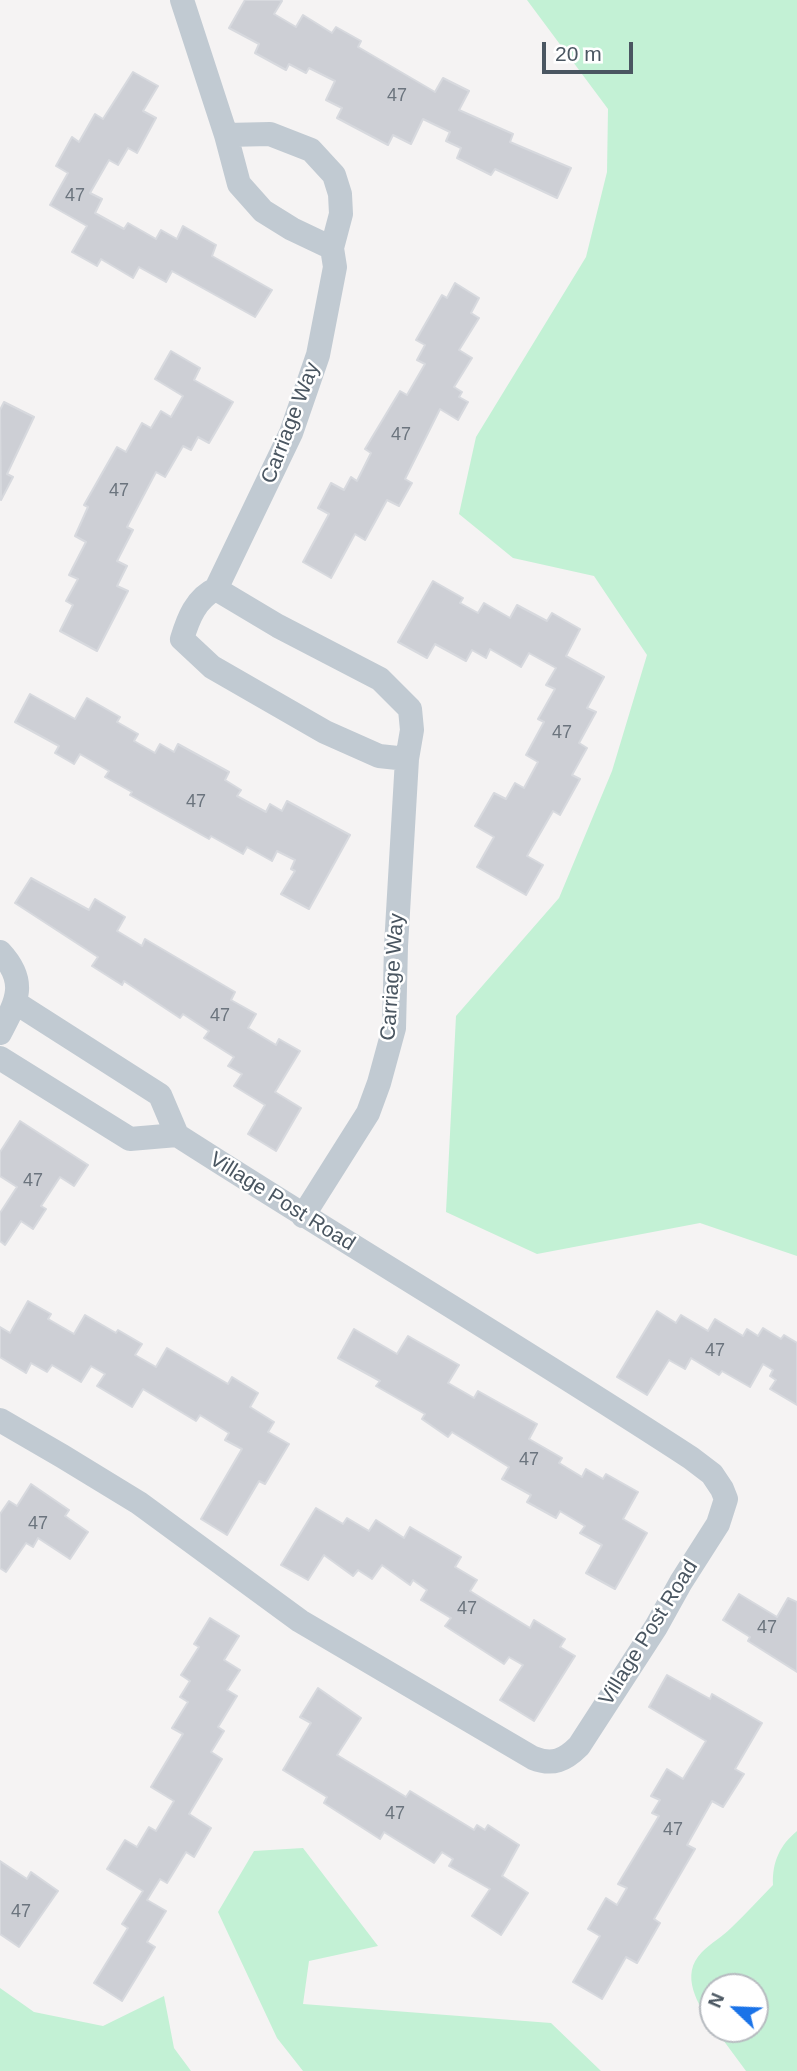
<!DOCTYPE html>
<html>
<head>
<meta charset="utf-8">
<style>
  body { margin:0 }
  #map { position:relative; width:797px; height:2071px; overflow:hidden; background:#f5f3f3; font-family:Arial,sans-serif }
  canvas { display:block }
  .north { position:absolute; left:699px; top:1973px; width:70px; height:70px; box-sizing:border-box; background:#fff; border:2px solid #b7bbc0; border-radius:50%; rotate:293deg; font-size:19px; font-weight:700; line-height:28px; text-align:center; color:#4a5661 }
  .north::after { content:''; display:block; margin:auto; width:24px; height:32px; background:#1a73e8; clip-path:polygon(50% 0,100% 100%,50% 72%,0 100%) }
  .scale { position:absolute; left:542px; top:42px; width:91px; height:32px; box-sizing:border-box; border:4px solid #4a5661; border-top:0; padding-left:9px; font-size:21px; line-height:24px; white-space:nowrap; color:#4a5661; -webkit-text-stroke:5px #fff; paint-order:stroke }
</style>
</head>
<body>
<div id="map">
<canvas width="797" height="2071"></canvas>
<div class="north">N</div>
<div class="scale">20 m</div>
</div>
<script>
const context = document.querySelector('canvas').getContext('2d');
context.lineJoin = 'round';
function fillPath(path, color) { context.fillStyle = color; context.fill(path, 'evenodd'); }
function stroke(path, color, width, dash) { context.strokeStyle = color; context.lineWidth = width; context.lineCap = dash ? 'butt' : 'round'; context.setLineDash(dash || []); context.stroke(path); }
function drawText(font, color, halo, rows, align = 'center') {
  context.font = font + ' Arial,sans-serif'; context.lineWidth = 5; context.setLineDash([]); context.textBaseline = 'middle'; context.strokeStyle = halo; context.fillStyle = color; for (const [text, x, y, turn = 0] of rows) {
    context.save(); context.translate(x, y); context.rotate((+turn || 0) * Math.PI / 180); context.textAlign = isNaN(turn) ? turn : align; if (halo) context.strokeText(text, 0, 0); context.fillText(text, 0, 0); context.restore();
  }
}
fillPath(new Path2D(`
  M527,0h270v1256l-97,-33 -163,31 -91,-42 10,-196 103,-118 53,-127 35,-116 -53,-79 -81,-18 -54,-44 17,-77 110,-180 21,-85 1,-63z
  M797,1831v240h-51l-31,-42h40v-42h-42v39c-15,-21 -34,-51 -11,-74 9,-9 20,-15 29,-24 15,-14 28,-29 42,-43 -1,-23 7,-40 24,-54z
  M303,1848l75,98 -69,15 -6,43 248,19 50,48h-298l-26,-33 -59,-126 36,-61z
  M0,1988l34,24 69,14 61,-30 10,52 17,23h-191z`), '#c3f1d5');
const building = new Path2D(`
  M245,0h34l3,1 -8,13 22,13 7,-12 29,18 4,-6 25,14 -3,6 77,45 8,-14 26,13 -10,19 54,24 -3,8 61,26 -14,30 -62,-29 -4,6 -34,-17 4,-10 -15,-7 4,-9 -27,-13 -12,25 -18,-9 -5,10 -51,-27 5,-10 -16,-8 9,-19 -26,-13 -3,5 -17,-9 -3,6 -31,-17 4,-9 -30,-16z
  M133,72l25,14 -15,25 13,7 -19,35 -9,-5 -10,17 -9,-5 -19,33 12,6 -7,14 29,16 4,-6 28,16 5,-9 16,9 6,-13 33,19 -4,11 60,34 -17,27 -83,-46 -6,11 -27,-15 -6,11 -32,-19 -4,7 -25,-14 15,-26 -37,-21 18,-32 -12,-7 16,-29 7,5 16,-28 8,5z
  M455,283l24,15 -8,15 8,5 -20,32 13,8 -18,29 8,5 -3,5 9,5 -10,18 -18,-11 -35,70 7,4 -13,23 -12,-6 -22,40 -10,-6 -24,44 -28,-16 26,-48 -11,-6 13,-25 13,7 7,-13 6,4 14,-28 -6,-4 35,-58 7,4 18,-31 -8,-4 8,-15 -9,-5 26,-45 5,3z
  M171,351l29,17 -6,12 39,22 -24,41 -11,-6 -7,13 -8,-4 -18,31 -9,-5 -29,55 6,3 -16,31 10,5 -10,20 11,5 -31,60 -37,-20 13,-26 -7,-4 12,-22 -9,-4 17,-33 -11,-6 13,-29 -4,-2 33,-58 9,5 16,-29 9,5 10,-17 10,6 12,-21 -28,-17z
  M4,402l30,15 -27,57 6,3 -12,23 -1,-90z
  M433,581l30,17 -3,5 18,10 6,-10 26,15 7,-13 30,16 5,-8 28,16 -14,27 38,21 -17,31 9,4 -17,31 8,5 -15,27 8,4 -20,36 -7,-4 -26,45 16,9 -17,30 -49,-28 17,-30 -19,-11 19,-33 12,6 9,-16 9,5 14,-26 -12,-7 18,-33 -6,-3 17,-30 -9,-4 10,-17 -27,-15 -8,14 -31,-18 -4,9 -14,-8 -6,11 -31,-17 -8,14 -29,-16z
  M30,694l45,25 12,-21 33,19 -3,5 21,12 -4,7 21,12 5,-9 14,8 4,-8 51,28 -4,8 16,10 -4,6 29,16 4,-8 12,7 5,-10 63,34 -41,74 -28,-15 14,-23 -4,-2 4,-9 -18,-9 -5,10 -25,-14 -4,7 -32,-18 -2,3 -79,-44 2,-3 -27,-15 4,-6 -29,-17 -6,10 -19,-11 4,-7 -44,-24z
  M31,878l58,32 6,-11 30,18 -8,14 25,15 3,-7 90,53 -4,8 25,14 -8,14 28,17 3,-6 21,12 -25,41 26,16 -25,43 -28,-17 17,-29 -31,-19 8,-12 -14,-8 6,-9 -30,-19 5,-7 -26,-17 -3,4 -56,-37 -2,4 -30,-19 6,-9 -83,-54z
  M20,1121l68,44 -14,21 -14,-9 -19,29 5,3 -13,20 -12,-8 -16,24 -5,-4v-28l17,-26 -17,-11v-24z
  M28,1301l23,13 -3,5 26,15 11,-19 31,18 2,-3 24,14 -7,11 21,12 11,-19 61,36 4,-7 26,16 -8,14 24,15 -6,10 21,12 -24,40 -6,-3 -32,54 -26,-16 41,-70 -17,-9 4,-7 -29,-18 -4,6 -53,-32 -11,18 -35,-21 8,-12 -14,-8 -10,16 -29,-17 -5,7 -16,-9 -5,10 -26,-16v-30l10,6z
  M657,1311l19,12 5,-8 27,16 7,-12 28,17 4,-7 11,7 5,-8 18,11 3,-4 13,8v62l-27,-16 6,-9 -6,-4 3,-6 -10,-6 -13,23 -28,-16 -3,4 -28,-17 -6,11 -16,-9 -22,35 -30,-18z
  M354,1329l43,25 11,-18 51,29 -11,18 26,15 4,-7 59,33 -8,15 33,19 -3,5 23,14 4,-8 17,10 3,-5 32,18 -15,27 24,14 -32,56 -29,-16 16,-28 -22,-12 5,-7 -25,-15 -4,7 -29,-16 4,-7 -29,-16 7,-12 -57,-35 -4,5 -26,-18 3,-5 -49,-28 4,-5 -42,-23z
  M31,1484l38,26 -4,6 23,16 -18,27 -32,-21 -5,9 -7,-4 -20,29 -6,-4v-54l9,-13 8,5z
  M316,1508l27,16 4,-6 22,13 7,-11 28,18 6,-11 51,30 -6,10 22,13 -7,11 60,37 4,-8 31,19 -5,8 15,9 -41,65 -34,-21 23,-35 -14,-8 -5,7 -59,-38 6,-8 -30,-18 6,-10 -14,-10 -3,5 -28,-20 -10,14 -14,-9 -5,6 -29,-21 -16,25 -27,-15z
  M739,1594l38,23 11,-19 9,4v70l-49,-31 2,-4 -27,-17z
  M210,1618l29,18 -15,24 16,10 -13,20 10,6 -19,31 6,4 -13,21 11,7 -33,55 22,14 -17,29 -8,-5 -19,31 -7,-4 -13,21 19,11 -19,31 8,5 -33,54 -28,-18 34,-55 -6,-4 21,-33 -36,-22 18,-29 12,7 12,-20 7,4 18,-30 -23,-14 32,-53 -11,-6 16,-26 -8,-5 10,-16 -9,-6 18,-28 -5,-3z
  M667,1675l43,24 2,-5 50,29 -27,46 9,5 -21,33 -11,-6 -25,44 8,4 -41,70 6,4 -23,40 -11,-6 -24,42 -29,-17 27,-46 -12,-7 18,-31 11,7 10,-17 -9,-4 41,-68 -7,-3 8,-13 -9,-4 16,-27 16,10 23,-38 -57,-34z
  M318,1688l43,30 -24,37 69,42 4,-6 64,39 3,-5 8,5 3,-5 31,20 -17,31 26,17 -27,42 -29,-19 18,-27 -41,-23 4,-7 -11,-7 -8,11 -50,-31 -4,7 -56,-36 3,-6 -44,-27 28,-47 -11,-6z
  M0,1861l27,18 4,-7 27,19 -39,56 -19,-13z`);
fillPath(building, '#cdcfd5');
stroke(building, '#d7d9de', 2);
stroke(new Path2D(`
  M182,0l44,135 13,49 24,27 29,18 40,19
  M226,135l44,-1 41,16 23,25 6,19 1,20 -9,34 3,19 -17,88 -27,78 -75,156c-20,9 -28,30 -34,50l30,28 113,65 54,24 28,3
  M216,589l62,37 102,53 30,30 2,21 -5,29 -11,187 -2,82 -15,55 -11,30 -65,103
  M0,952c28,30 17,49 0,81
  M0,1058l130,81 47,-4 -17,-40 -144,-92
  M0,1420l62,36 77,47 161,118 233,137c20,8 32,2 46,-12l77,-119 25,-45 37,-58 8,-25 -4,-10 -10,-15 -21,-16c-170,-111 -344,-214 -514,-323`), '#c1cad2', 24);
drawText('18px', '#6b747e', null, [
  ["47",397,96],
  ["47",75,196],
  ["47",401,435],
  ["47",119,491],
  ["47",562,733],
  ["47",196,802],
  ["47",220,1016],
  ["47",33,1181],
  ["47",715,1351],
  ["47",529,1460],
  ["47",38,1524],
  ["47",467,1609],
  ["47",767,1628],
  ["47",395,1814],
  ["47",673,1830],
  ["47",21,1912]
]);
drawText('21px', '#4a5661', '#fff', [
  ["Carriage Way",291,423,-69],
  ["Carriage Way",393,977,-86],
  ["Village Post Road",282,1202,32],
  ["Village Post Road",649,1633,-58]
]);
</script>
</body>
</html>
